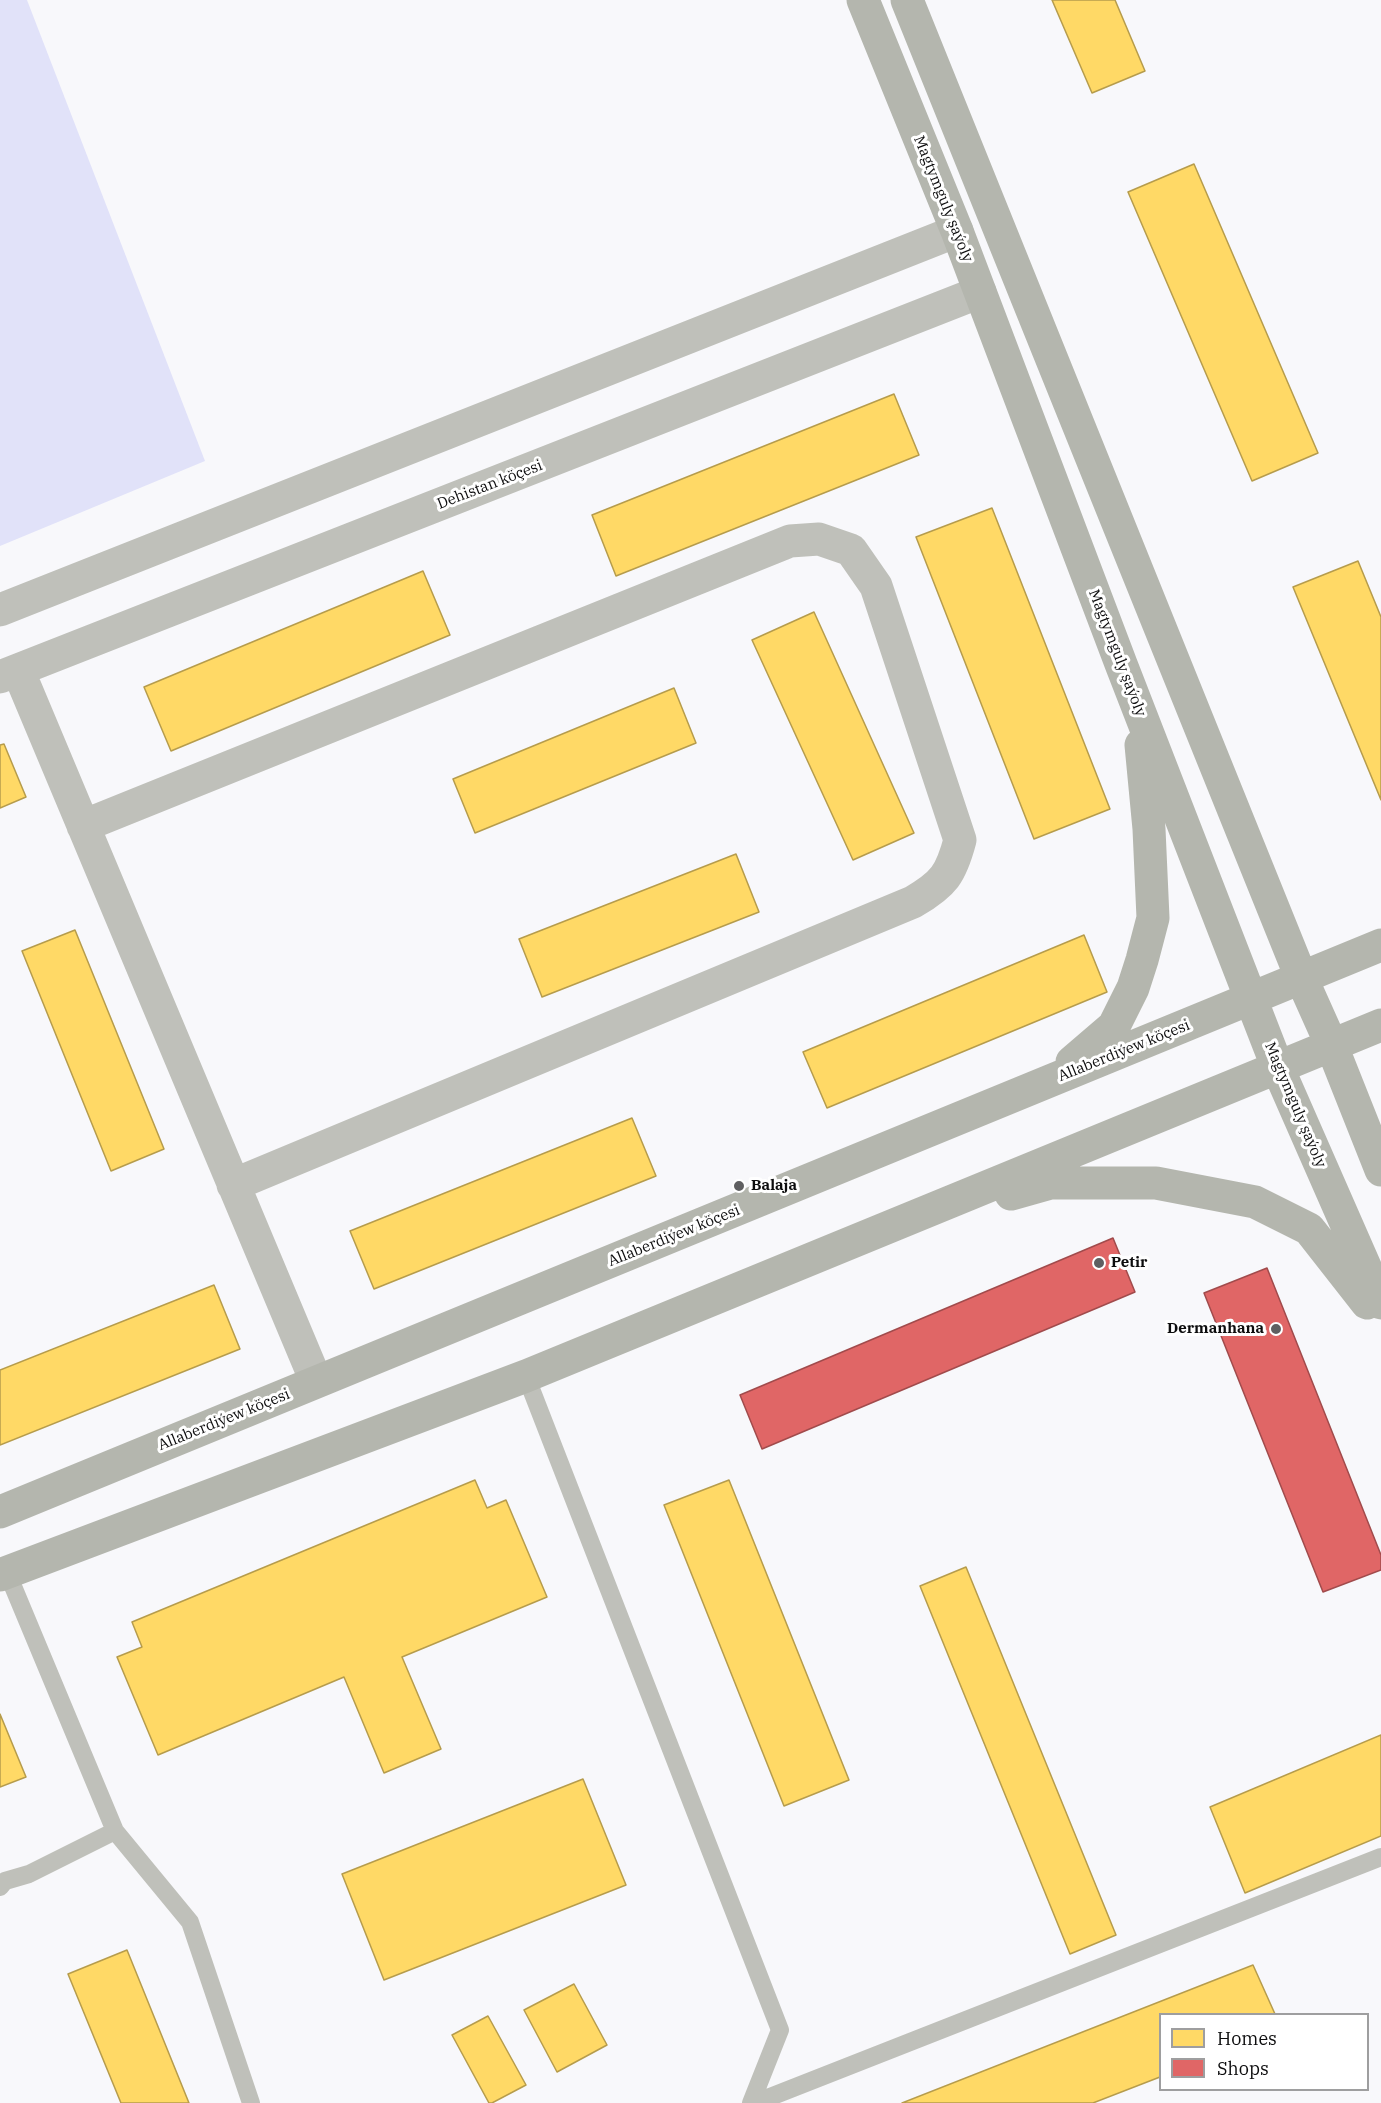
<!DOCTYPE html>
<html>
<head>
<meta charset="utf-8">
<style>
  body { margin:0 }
  #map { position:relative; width:1381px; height:2103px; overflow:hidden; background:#f8f8fb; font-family:"IBM Plex Serif",serif }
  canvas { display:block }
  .legend { position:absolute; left:1159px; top:2013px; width:210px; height:78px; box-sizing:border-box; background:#fff; border:2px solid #9e9e9f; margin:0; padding:8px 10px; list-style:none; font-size:18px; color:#0d0d0e }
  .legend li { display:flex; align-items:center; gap:12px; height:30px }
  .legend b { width:30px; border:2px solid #9e9e9f }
</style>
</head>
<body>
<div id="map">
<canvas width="1381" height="2103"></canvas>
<ul class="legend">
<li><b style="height:16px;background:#ffd966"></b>Homes</li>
<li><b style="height:16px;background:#e06666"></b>Shops</li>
</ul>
</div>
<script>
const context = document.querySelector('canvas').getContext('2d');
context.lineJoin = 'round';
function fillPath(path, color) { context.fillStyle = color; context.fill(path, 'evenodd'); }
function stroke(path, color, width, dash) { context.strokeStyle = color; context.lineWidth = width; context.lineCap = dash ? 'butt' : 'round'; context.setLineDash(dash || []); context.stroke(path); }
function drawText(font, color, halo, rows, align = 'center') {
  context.font = font + ' "IBM Plex Serif",serif'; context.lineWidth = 6; context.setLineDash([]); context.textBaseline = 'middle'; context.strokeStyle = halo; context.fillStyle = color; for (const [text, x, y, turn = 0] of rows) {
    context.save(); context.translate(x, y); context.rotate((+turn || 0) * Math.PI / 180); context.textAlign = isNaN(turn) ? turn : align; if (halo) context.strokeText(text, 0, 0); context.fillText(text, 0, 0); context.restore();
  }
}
fillPath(new Path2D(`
  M0,0h27l178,461 -205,85z`), '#e1e2f9');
const homes = new Path2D(`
  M1052,0h63l30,71 -53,22z
  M1194,164l124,289 -66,28 -124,-289z
  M894,394l25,61 -303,121 -24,-61z
  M992,508l118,301 -76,30 -118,-302z
  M1358,561l23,56v183l-88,-213z
  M423,571l27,64 -279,116 -27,-64z
  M814,612l100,221 -61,27 -101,-220z
  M674,688l22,55 -221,90 -22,-54z
  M4,744l22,53 -26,11v-63z
  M736,854l23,58 -217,85 -23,-58z
  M75,930l89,219 -53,22 -89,-220z
  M1084,935l23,57 -280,116 -24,-56z
  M632,1118l24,58 -282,113 -24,-58z
  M214,1285l26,64 -240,96v-75z
  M475,1480l12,28 19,-8 41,97 -145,60 39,92 -57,24 -40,-96 -186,78 -41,-98 25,-10 -10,-25z
  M729,1480l120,300 -65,26 -120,-301z
  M966,1567l150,368 -46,19 -150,-368z
  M0,1714l26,63 -26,10z
  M1381,1735v101l-136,57 -35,-86z
  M583,1779l43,106 -242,95 -42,-106z
  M127,1950l62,153h-68l-53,-129z
  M1253,1965l22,49h-115v63l-67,26h-191z
  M574,1984l33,61 -50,27 -33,-62z
  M488,2016l38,69 -34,18h-3l-37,-68z`);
fillPath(homes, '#ffd966');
stroke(homes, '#b69c4c', 1.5);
const shops = new Path2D(`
  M1113,1238l22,54 -373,157 -22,-54z
  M1267,1268l114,287v15l-58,22 -119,-299z`);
fillPath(shops, '#e06666');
stroke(shops, '#a14b4c', 1.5);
stroke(new Path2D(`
  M526,1376l254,654 -29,73
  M7,1572l108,259 75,91 61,181
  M0,1887l5,-6 24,-7 86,-43
  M755,2103l626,-246`), '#bfc0ba', 18);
stroke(new Path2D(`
  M0,610l957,-379
  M18,670l298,711
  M0,677l980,-385
  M83,826l707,-285 29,-2 32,11 25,36 84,254c-9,34 -16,44 -47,62l-680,283`), '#bfc0ba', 33);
stroke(new Path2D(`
  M863,0l94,231 164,433 156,402 104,237
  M907,0l394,977 30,67 50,126
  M1072,1062l42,-36 19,-38 9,-28 11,-42 -4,-89 -8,-84
  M1011,1194l39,-11h106l99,19 54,27 58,74
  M0,1512l1381,-567
  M0,1575l526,-199 855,-351`), '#b4b6ae', 33);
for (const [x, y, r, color] of [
  [739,1186,6,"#5f5f61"],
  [1099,1263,6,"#5f5f61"],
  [1276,1329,6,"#5f5f61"]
]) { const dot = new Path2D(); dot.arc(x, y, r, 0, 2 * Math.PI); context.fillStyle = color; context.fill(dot); stroke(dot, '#fff', 2); }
drawText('15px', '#0d0d0e', '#fff', [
  ["Magtymguly şaýoly",943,199,68],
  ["Dehistan köçesi",490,485,-21],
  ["Magtymguly şaýoly",1117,653,69],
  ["Allaberdiýew köçesi",1124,1051,-22],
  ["Magtymguly şaýoly",1295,1105,67],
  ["Allaberdiýew köçesi",674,1236,-22],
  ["Allaberdiýew köçesi",224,1420,-22]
]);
drawText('bold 15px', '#0d0d0e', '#fff', [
  ["Balaja",751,1186],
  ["Petir",1111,1263],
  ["Dermanhana",1264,1329,"right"]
], 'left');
</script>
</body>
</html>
